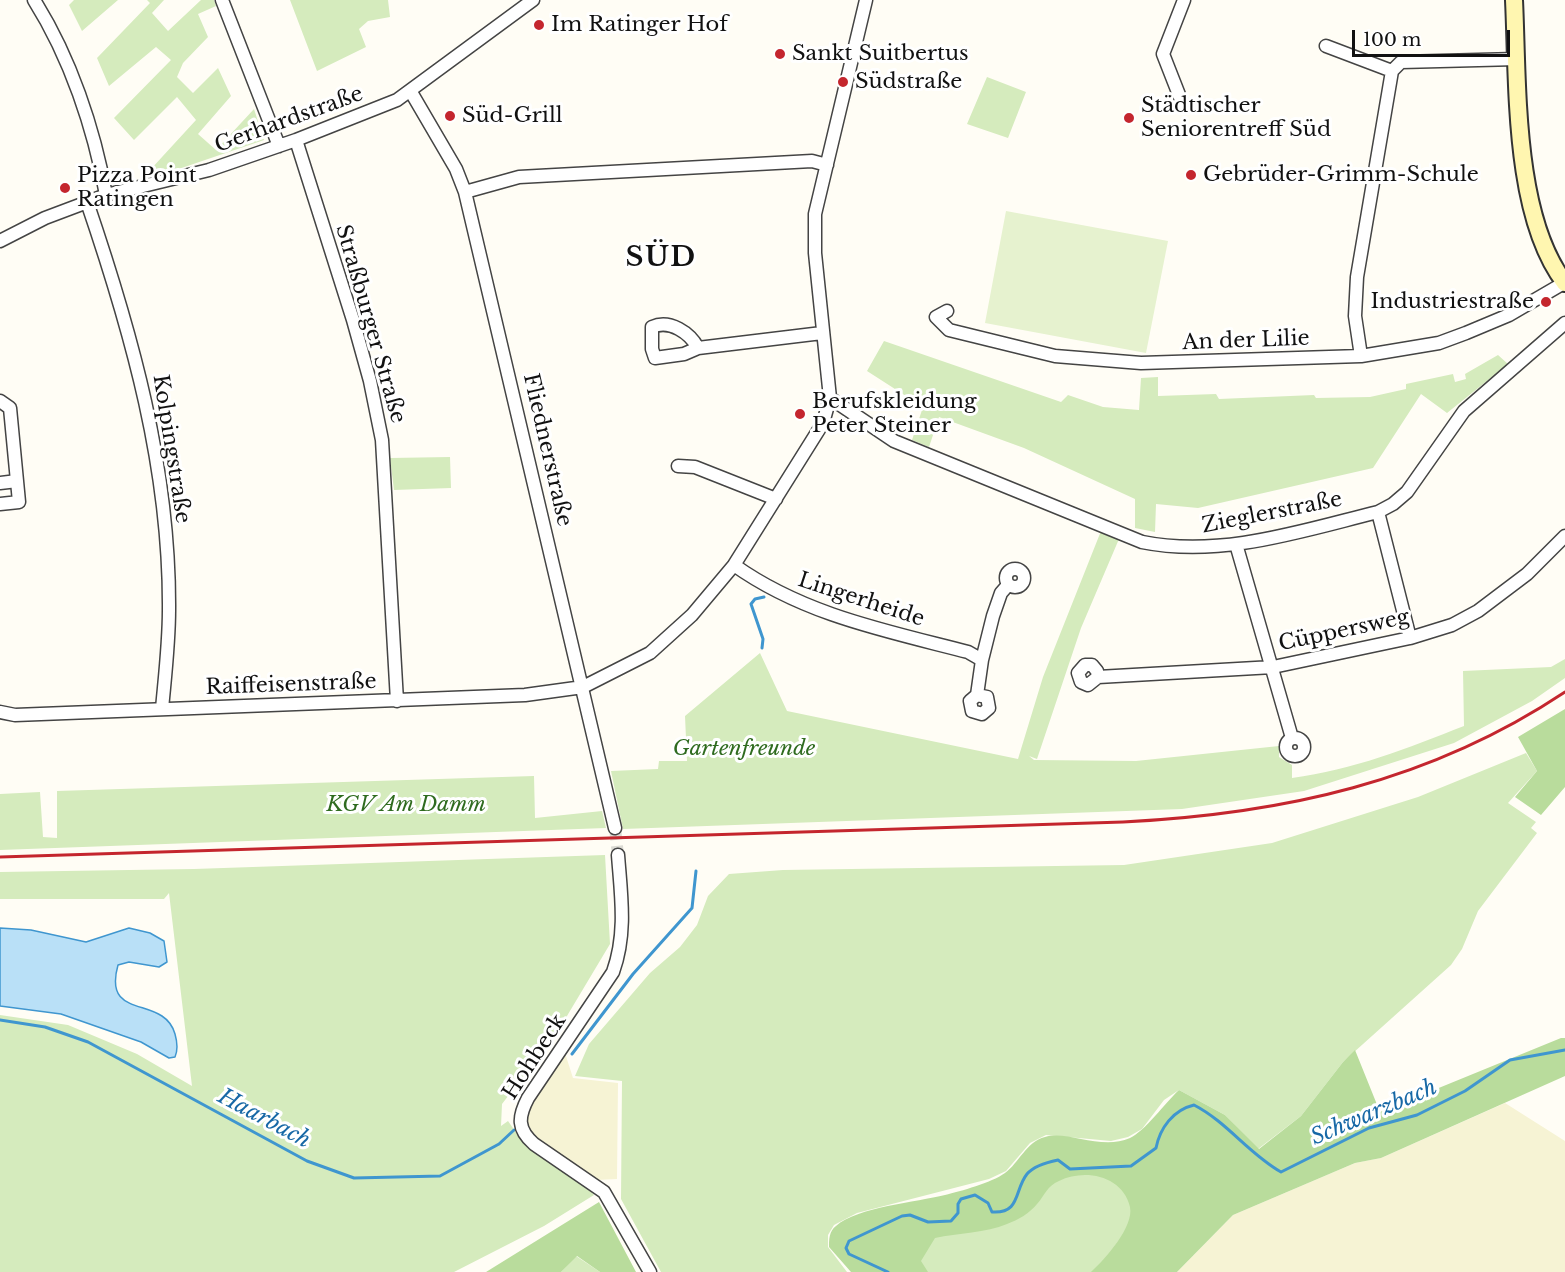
<!DOCTYPE html>
<html>
<head>
<meta charset="utf-8">
<style>
  body { margin:0 }
  #map { position:relative; width:1565px; height:1272px; overflow:hidden; background:#fffdf5; font-family:"Libre Baskerville",serif }
  canvas { display:block }
  .scale { position:absolute; left:1352px; top:30px; width:158px; height:27px; box-sizing:border-box; border:3px solid #111; border-top:0; padding-left:8px; font-size:18px; line-height:21px; white-space:nowrap; color:#111; -webkit-text-stroke:4px #fff; paint-order:stroke }
</style>
</head>
<body>
<div id="map">
<canvas width="1565" height="1272"></canvas>
<div class="scale">100 m</div>
</div>
<script>
const context = document.querySelector('canvas').getContext('2d');
context.lineJoin = 'round';
function fillPath(path, color) { context.fillStyle = color; context.fill(path, 'evenodd'); }
function stroke(path, color, width, dash) { context.strokeStyle = color; context.lineWidth = width; context.lineCap = dash ? 'butt' : 'round'; context.setLineDash(dash || []); context.stroke(path); }
function drawText(font, color, halo, rows, align = 'center') {
  context.font = font + ' "Libre Baskerville",serif'; context.lineWidth = 6; context.setLineDash([]); context.textBaseline = 'middle'; context.strokeStyle = halo; context.fillStyle = color; for (const [text, x, y, turn = 0] of rows) {
    context.save(); context.translate(x, y); context.rotate((+turn || 0) * Math.PI / 180); context.textAlign = isNaN(turn) ? turn : align; if (halo) context.strokeText(text, 0, 0); context.fillText(text, 0, 0); context.restore();
  }
}
fillPath(new Path2D(`
  M565,1053l8,25 45,5 -1,96 -22,1 -69,-51v-18z
  M1505,1103l60,38v131h-388l56,-57 122,-52 26,-5z`), '#f6f3d4');
fillPath(new Path2D(`
  M74,0h44l-36,31 -13,-26z
  M147,0h17l-12,13 16,18 33,-31h13l2,6 -18,8 10,23 -25,26 -6,14 16,16 25,-25 13,28 -33,38 18,16 38,-41 10,31 -109,37 -4,-8 45,-49 -19,-23 -43,43 -20,-22 57,-58 -15,-13 -47,39 -12,-28 53,-55z
  M290,0h98l2,17 -22,4 -9,8 7,18 -49,24z
  M987,77l39,15 -18,46 -41,-14z
  M884,341l177,61 7,-7 35,12 36,3 2,-32 17,-1v19l58,-2 3,5 95,-4 2,3 54,-1 36,-8v-5l47,-10 2,8 11,-3 -1,-5 33,-19 10,9 -61,49 -26,-19 -48,74 -175,40 -42,-4 -1,28 -20,-4v-29l-111,-51 -85,-31 -10,30 -17,-7 11,-33 -56,-36z
  M450,457l1,31 -57,2 -4,-32z
  M1101,531l18,8 -38,89 -44,131 -8,-3 5,4 102,1 143,-15v11l13,8v13c61,-8 116,-30 172,-52l-1,-55 88,-4 14,-8v19l-33,23 -78,42 -150,48 -122,18 -559,20 -12,-58 47,-2 1,-8h28l-2,-45 75,-63 27,58 231,48 25,-82z
  M1526,753l11,18 -29,32 28,19 -5,6 6,5 -59,78 -16,38 -11,16 -108,97 -42,54 -43,33 -33,-34 -46,-25 -15,10 -22,29 -14,8 -17,4 -65,-6 -16,8 -24,28 -17,8 -132,34 -23,12 -6,10v12l19,25h-186l-40,-73 1,-118 -47,-5 14,-32 61,-71 30,-26 17,-22 11,-29 21,-22 54,-4 341,-5 148,-22 146,-46z
  M534,776l1,42 67,-7 4,17 -606,22v-56l40,-2 3,45 14,1v-47z
  M605,855l5,89 -52,87 -56,73 -1,22 7,-5 14,20 63,41 9,13 -50,31 -90,46h-454v-257l68,10 69,29 55,32 -23,-193 -5,6h-164v-27l194,-3z
  M1209,1110l-111,162h-243l239,-116z
  M576,1256l24,16h-39z`), '#d5ebbd');
fillPath(new Path2D(`
  M1565,709v78l-24,28 -26,-18 22,-26 -19,-34z
  M1561,1038h4v38l-184,82 -26,5 -122,52 -56,57h-86c14,-13 43,-45 39,-65 -7,-31 -45,-39 -71,-26 -12,5 -14,14 -22,23 -7,9 -19,16 -30,20 -21,9 -49,9 -72,14l-14,23 7,11h-77l-22,-25c0,-7 0,-16 7,-21 21,-19 81,-24 109,-31 16,-4 46,-12 60,-22 14,-10 21,-31 40,-36 23,-7 56,14 85,1 15,-7 35,-35 49,-48l46,25 34,34 42,-33 42,-54 12,-12 25,62z
  M599,1202l37,70h-36l-23,-16 -16,16h-75z`), '#b9dc9c');
fillPath(new Path2D(`
  M1006,211l162,30 -22,112 -161,-30z`), '#e6f2cf');
const water = new Path2D(`
  M0,928l31,2 55,12 43,-14 21,5 14,8 3,21 -8,5 -30,-5 -11,3c-16,57 46,29 57,69 2,7 3,16 0,23l-6,1 -28,-16 -80,-28 -61,-8z`);
fillPath(water, '#b9e0f7');
stroke(water, '#3f96cf', 1.5);
stroke(new Path2D(`
  M762,648l1,-9 -12,-35 4,-5 9,-2
  M0,1020l45,7 43,15 219,119 47,17 86,-2 59,-32 15,-14
  M572,1054l61,-80 59,-66 4,-37
  M888,1272l-39,-18 -3,-6 3,-7 53,-25 8,-1 18,7 23,-1 7,-8v-9l3,-5 14,-4 13,8 4,9c29,2 22,-22 35,-38 7,-8 21,-12 31,-14l12,9 61,-3 25,-18c4,-20 17,-38 38,-43 33,17 55,49 87,67l88,-44 48,-13 48,-24 45,-31 55,-10`), '#3f96cf', 3);
stroke(new Path2D(`
  M615,828l3,27`), '#dbdad3', 12, [12, 6]);
const street = new Path2D(`
  M34,0c36,57 60,128 72,195
  M222,0l57,146
  M1326,46l66,25
  M411,92l45,77 9,23 150,636
  M1183,105l-20,-51 21,-54
  M296,140l57,180 17,61 12,59 15,261
  M465,192l54,-15 293,-16 15,4
  M87,202c45,132 83,267 82,408 0,33 -4,66 -7,99
  M0,241l45,-23 61,-23 103,-25 87,-30 101,-40 136,-100
  M947,311l-11,6 13,13 106,26 86,7 220,-7 78,-13 27,-10 43,-18 55,-32
  M698,348c-8,-15 -28,-29 -46,-21v22l3,9 29,-4 14,-6 124,-15
  M1361,356l-6,-40 2,-39 35,-206 9,-9 116,-3
  M830,398l64,43 248,101c79,16 159,-11 236,-30l15,-8 14,-12 57,-81 101,-88
  M0,401l10,7 9,94 -19,2
  M678,466l17,1 81,32
  M0,483l17,-2
  M1378,512l32,126
  M1236,544l56,194
  M734,565c70,50 153,66 234,87l14,8
  M1006 578a9 9 0 1 1 18 0a9 9 0 1 1-18 0Z
  M1098,677l-1,-6 -5,-6h-7l-7,8 3,9 7,3 10,-8 175,-10 137,-29 42,-13 26,-14 49,-37 38,-38
  M977,695l10,2 2,11 -7,6 -10,-3 -2,-10 7,-6 5,-35 11,-44 8,-23 7,-8
  M0,712l15,3 510,-20 58,-8 67,-34 42,-38 42,-50 89,-142 7,-25 -15,-145v-39l51,-214
  M1286 747a9 9 0 1 1 18 0a9 9 0 1 1-18 0Z
  M618,855c3,40 9,78 -5,117l-85,126c-10,19 -11,31 6,46l70,48 46,80`);
const secondary = new Path2D(`
  M1514,0c4,83 -1,216 51,283`);
stroke(street, '#444', 15);
stroke(secondary, '#333', 20);
stroke(street, '#fff', 12);
stroke(secondary, '#fff6b0', 16);
stroke(new Path2D(`
  M0,857l1123,-35c159,-8 307,-40 442,-130`), '#c4262e', 3);
for (const [x, y, r, color] of [
  [539,25,6,"#c4262e"],
  [780,54,6,"#c4262e"],
  [843,82,6,"#c4262e"],
  [450,116,6,"#c4262e"],
  [1129,118,6,"#c4262e"],
  [1191,175,6,"#c4262e"],
  [65,188,6,"#c4262e"],
  [1546,302,6,"#c4262e"],
  [800,414,6,"#c4262e"]
]) { const dot = new Path2D(); dot.arc(x, y, r, 0, 2 * Math.PI); context.fillStyle = color; context.fill(dot); stroke(dot, '#fff', 2); }
drawText('21px', '#111', '#fff', [
  ["Im Ratinger Hof",551,25],
  ["Sankt Suitbertus",792,54],
  ["Südstraße",855,82],
  ["Städtischer",1141,106],
  ["Seniorentreff Süd",1141,130],
  ["Süd-Grill",462,116],
  ["Gebrüder-Grimm-Schule",1203,175],
  ["Pizza Point",77,176],
  ["Ratingen",77,200],
  ["Industriestraße",1534,302,"right"],
  ["Berufskleidung",812,402],
  ["Peter Steiner",812,426]
], 'left');
drawText('21px', '#111', '#fff', [
  ["Gerhardstraße",289,120,-20],
  ["Straßburger Straße",370,324,74],
  ["An der Lilie",1246,341,-2],
  ["Kolpingstraße",171,449,81],
  ["Fliednerstraße",547,450,77],
  ["Zieglerstraße",1272,513,-11],
  ["Lingerheide",861,600,18],
  ["Cüppersweg",1344,631,-12],
  ["Raiffeisenstraße",291,685,-2],
  ["Hohbeck",535,1057,-57]
]);
drawText('italic 21px', '#2f6b1f', '#fff', [
  ["Gartenfreunde",744,749],
  ["KGV Am Damm",406,805]
]);
drawText('italic 22px', '#1768a6', '#fff', [
  ["Schwarzbach",1374,1113,-23],
  ["Haarbach",264,1119,28]
]);
context.letterSpacing = '1.5px';
drawText('bold 27px', '#111', '#fff', [
  ["SÜD",661,258]
]);
context.letterSpacing = '0px';
</script>
</body>
</html>
